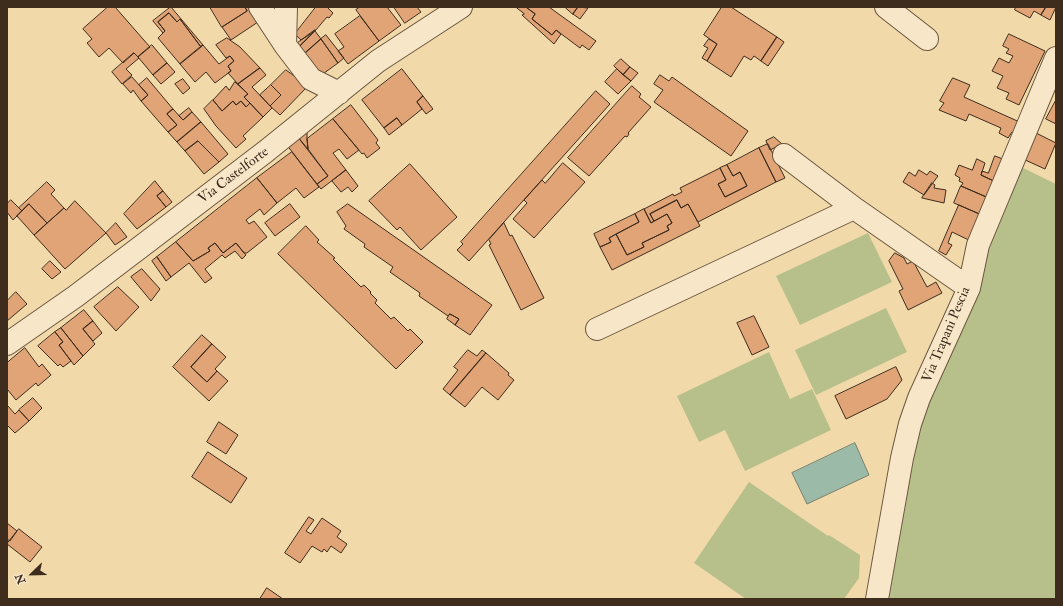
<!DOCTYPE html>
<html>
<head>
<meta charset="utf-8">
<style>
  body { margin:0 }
  #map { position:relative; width:1063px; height:606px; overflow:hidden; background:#f2d9aa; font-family:"IM FELL Double Pica",serif }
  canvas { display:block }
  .frame { position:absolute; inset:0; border:8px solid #3e2c1d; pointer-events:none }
  .north { position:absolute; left:12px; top:554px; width:40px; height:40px; -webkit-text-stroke:3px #f7e6c8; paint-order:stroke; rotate:247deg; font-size:11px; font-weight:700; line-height:16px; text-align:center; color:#3e2c1d }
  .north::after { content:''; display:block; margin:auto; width:14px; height:18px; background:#3e2c1d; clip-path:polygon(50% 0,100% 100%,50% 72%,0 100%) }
</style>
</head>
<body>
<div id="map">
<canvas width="1063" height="606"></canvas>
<div class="frame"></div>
<div class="north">N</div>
</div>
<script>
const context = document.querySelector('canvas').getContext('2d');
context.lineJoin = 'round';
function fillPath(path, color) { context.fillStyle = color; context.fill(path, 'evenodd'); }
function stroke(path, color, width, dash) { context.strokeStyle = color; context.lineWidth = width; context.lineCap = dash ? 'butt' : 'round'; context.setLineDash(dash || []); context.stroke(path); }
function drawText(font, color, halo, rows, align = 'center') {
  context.font = font + ' "IM FELL Double Pica",serif'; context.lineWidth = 3; context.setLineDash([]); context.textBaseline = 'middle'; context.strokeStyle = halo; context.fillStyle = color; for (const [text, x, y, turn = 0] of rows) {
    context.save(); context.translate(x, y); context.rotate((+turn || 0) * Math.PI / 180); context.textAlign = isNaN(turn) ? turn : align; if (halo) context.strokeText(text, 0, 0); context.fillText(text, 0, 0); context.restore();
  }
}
fillPath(new Path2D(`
  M1019,166l37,18v415h-171l35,-177z
  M868,233l24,49 -92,43 -24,-49z
  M886,308l21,44 -91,43 -21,-45z
  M769,352l21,47 22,-10 19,41 -86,41 -20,-41 -26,12 -22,-46z
  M749,482l79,54 1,-1 31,20 -1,23 -15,21h-98l-52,-36z`), '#b7c08b');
const water = new Path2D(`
  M855,443l14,32 -62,29 -15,-31z`);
fillPath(water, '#9bbaa7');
stroke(water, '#768170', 1);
const building = new Path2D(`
  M108,7h7l35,40 -12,10 -4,-4 -11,10 -14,-15 -10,9 -12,-14 5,-4 -9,-10z
  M171,7l32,38 -2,2 -21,-28 -3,3 -8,-9 -11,9 7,9 -2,2 -10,-12z
  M210,7h35l2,4 -25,16z
  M245,7h3l10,15 -27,18 -9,-13 25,-16z
  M316,7h11l6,6 -4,5 -2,-1 -12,14 -14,9 -6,-6z
  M360,7h27l14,18 -22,16 -23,-31z
  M394,7h23l4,5 -16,11z
  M516,7h10l9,7 -3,5 20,16 4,-5 5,4 -7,10 -32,-29 2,-1z
  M526,7h23l47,34 -7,9 -7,-5 -2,3 -24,-18 -4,5 -20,-16 3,-5z
  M565,7h13l-5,7z
  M578,7l10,1 -8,11 -7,-5z
  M722,7h9l46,30 -16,24 -7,-5 -3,4 -7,-4 -13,21 -24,-16 10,-17 -13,-9z
  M1016,7h30l-5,8 -7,-4 -4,7 -15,-8z
  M1046,7h10l-6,13 -9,-5z
  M169,13l8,9 3,-3 21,28 -21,17 -22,-26 7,-7 -7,-9z
  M360,16l19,25 -31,23 -10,-13 6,-4 -9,-13z
  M315,30v1l-17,17 -3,-3z
  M315,31l6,8 -18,16 -5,-7z
  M1009,34l36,17 -26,54 -13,-6 3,-6 -12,-5 6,-12 -11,-5 7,-13 10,5 4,-7 -7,-3 3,-4 -6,-3z
  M326,35l18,23 -6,5 -17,-24z
  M777,37l7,5 -16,24 -7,-5z
  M227,38l13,9 20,21 -22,16 -10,-11 3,-2 -3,-5 6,-5 -4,-5 -4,2 -10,-13z
  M321,39l17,24 -18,13 -17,-21z
  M709,39l8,5 -10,17 -5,-3 6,-10 -4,-2z
  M152,45l15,18 -14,12 -15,-18z
  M203,45l16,19 11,-8 4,5 -6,5 3,5 -16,12 -9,-11 -11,10 -15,-18z
  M134,53l5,5 -13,11 6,6 -10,9 -10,-12z
  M621,59l9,8 -7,8 -9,-9z
  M167,63l8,9 -14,12 -8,-9z
  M630,67l8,6 -7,8 -8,-6z
  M260,68l6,7 -14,12 20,21 -9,9 -19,-20 4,-3 -10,-10z
  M402,69l21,27 -6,6 5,7 -20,16 -5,-7 -13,10 -22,-28z
  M617,69l14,12 -13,13 -13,-12z
  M286,70l22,16 -28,29 -10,-9 11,-11 -10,-10z
  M660,75l9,6 3,-4 76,54 -17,25 -77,-54 9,-12 -9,-6z
  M132,77l16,18 -7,6 -8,-11 -2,3 -8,-9z
  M147,78l26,31 -6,5 10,11 -9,7 -27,-31 7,-6 -9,-10z
  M953,78l17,7 -6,12 60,27 -5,11 -7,-3 -4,6 -9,-5 2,-5 -32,-14 -3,7 -27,-11 5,-7 -4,-2z
  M183,79l7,9 -7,6 -8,-10z
  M235,82l13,12 -4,3 6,6 -4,4 -5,-6 -5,4 -3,-4 -11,10 -9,-11 13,-14 3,4z
  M271,85l10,10 -11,11 -10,-11z
  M632,86l9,8 -2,3 12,10 -23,26 1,1 -2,3 -2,-1 -36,40 -21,-18z
  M596,91l14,13 -141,157 -12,-11 6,-6 -2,-2z
  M423,96l10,13 -7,5 -9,-12z
  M213,100l9,11 11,-10 3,4 5,-4 5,6 4,-4 13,14 -20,19 3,3 -10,9 -20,-22 -12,-17z
  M1056,100v24l-10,-5z
  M351,105l27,35 -2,3 4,5 -13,10 -3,-5 -2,1 -29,-35z
  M189,108l3,4 -9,8 -4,-4z
  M173,109l10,11 9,-8 9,10 -24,20 -9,-10 9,-7 -10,-11z
  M397,118l5,7 -13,10 -5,-7z
  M333,119l26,31 -12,9 -8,-10 -6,4 13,17 -25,19 -4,-5 11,-8 -20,-27 -1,-10z
  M201,122l27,32 -9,8 -21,-21 -13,10 -8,-9z
  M307,128v11l1,10 -11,-13z
  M1036,133l20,10 -11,26 -22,-10z
  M297,136l31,40 -11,8 -31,-40z
  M774,137l8,7 -12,6 -4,-9z
  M198,141l21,21 -15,12 -19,-23z
  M768,144l17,34 -9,4 -17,-34z
  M759,148l17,34 -78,40 -10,-18 -7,4 -4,-8 -27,14 4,7 -3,2 -7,-14 29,-15 1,2 8,-4 -2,-4 40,-20 6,12 -8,4 7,13 22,-11 -7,-14 -7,4 -6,-11z
  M292,152l27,35 -15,11 -8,-10 -19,15 -20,-25z
  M995,156l13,5 -10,22 -17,-8 1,-4 6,2z
  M977,159l8,4 -4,12 17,8 -7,16 -30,-13 2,-3 -4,-2 1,-3 -5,-3 4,-10 13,5z
  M563,163l22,19 -51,56 -21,-19 14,-16 -3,-3 18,-20 3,3z
  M410,164l47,53 -36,33 -21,-23 -3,3 -28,-29z
  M727,165l6,11 7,-4 7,14 -22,11 -7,-13 8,-4 -6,-12z
  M346,170l12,16 -6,6 -4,-5 -7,5 -9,-11z
  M919,170l8,5 3,-4 8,5 -14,19 -21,-13 6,-10 6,4z
  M257,178l20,25 -13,12 -4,-6 -14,11 3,4 5,-3 13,16 -20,16h-3l-8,-10 -13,10 -8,-10 -7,5 2,3 -17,10 -17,-19z
  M155,181l8,10 -6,5 9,11 -29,22 -13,-15z
  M47,182l8,8 -4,4 13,14 -17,15 -18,-19 -7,7 -3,-3z
  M932,183l3,2 -1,3 12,2 -2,13 -22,-5z
  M961,186l30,13 -7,17 -30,-13z
  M163,191l9,11 -6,5 -9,-11z
  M11,200l11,11 -9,9 -6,-8v-8z
  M677,200l4,8 7,-4 12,22 -88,44 -12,-23 11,-5 -2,-4 7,-4 11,21 17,-8 -2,-4 27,-13 -2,-4 5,-3 -5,-9 -13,7 -4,-7z
  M75,201l31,32 -41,36 -31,-34 30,-27 2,2z
  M29,204l18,19 -13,12 -17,-19z
  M290,204l10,13 -25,19 -10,-13z
  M348,204l144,101 -22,30 -15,-10 4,-6 -9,-5 -2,2 -29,-20 1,-3 -30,-21 3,-5 -29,-20 1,-3 -21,-15 2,-3 -9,-14z
  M959,205l25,11 -11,26 -21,-10 -4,11 4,2 -6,10 -7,-4z
  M644,209l7,14 16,-9 5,9 -5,3 2,4 -27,13 2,4 -17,8 -11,-21 23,-12 -4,-8z
  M635,214l4,8 -30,16 2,4 -11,5 -6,-13z
  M116,223l11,14 -12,8 -9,-12z
  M504,223l6,13 2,-1 32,63 -23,12 -32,-65 2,-1 -2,-4z
  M306,226l13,14 -2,2 18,16 -2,1 28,28 3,-2 7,7 -1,1 7,7 -2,3 16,16 3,-2 14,14 2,-2 13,13 -27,27 -118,-115z
  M176,242l17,19 17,-10 -2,-3 7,-5 8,10 13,-10 10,12 -4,4 -7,-8 -10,7 -3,-3 -17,14 7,9 -7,5 -16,-20 -18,14 -14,-20z
  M895,253l9,5 3,6 6,-3 14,26 9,-5 6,11 -34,17 -9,-19 4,-2 -14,-28z
  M157,257l14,20 -5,4 -14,-20z
  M50,261l11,11 -9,7 -10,-10z
  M142,269l18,20 -9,12 -20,-24z
  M118,287l21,20 -23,24 -22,-24z
  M16,292l11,12 -20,17v-20z
  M84,310l9,11 -10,8 12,15 -12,12 -22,-28z
  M450,314l9,5 -4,6 -8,-6z
  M754,316l15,31 -17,8 -15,-32z
  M93,321l9,12 -9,8 -10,-12z
  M61,328l22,28 -9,9 -15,-20 4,-3 -8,-10z
  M55,332l8,10 -4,3 12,16 -8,6 -3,-3 -2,2 -20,-20z
  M202,335l10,9 -21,23 16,15 10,-11 11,10 -19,20 -36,-34z
  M212,344l14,13 -11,12 2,2 -10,11 -16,-15z
  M25,348l14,19 3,-3 9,11 -13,11 -2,-3 -20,17 -9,-11v-26z
  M468,350l9,6 5,-6 4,3 -36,42 -7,-6 15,-19 -4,-3z
  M486,353l23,20 -1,2 6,5 -16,20 -16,-13 -17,20 -15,-12z
  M896,367l6,13 -15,19 -41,20 -11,-23z
  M33,398l9,10 -13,13 -10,-11z
  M7,405l8,9 4,-4 10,11 -14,12 -8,-8z
  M219,422l19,13 -12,19 -19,-12z
  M208,452l39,26 -16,25 -39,-26z
  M309,517l5,3 -8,11 5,3 11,-16 19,13 -4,6 10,7 -6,9 -10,-7 -4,6 -3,-3 -2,3 -10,-6 -12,17 -15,-10z
  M7,523l10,8 -7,10 -3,-2z
  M19,529l23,18 -12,15 -23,-18z
  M267,588l16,11h-23z`);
fillPath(building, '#e0a476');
stroke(building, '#3e2c1d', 1);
const minor = new Path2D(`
  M260,7l25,38 26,34 28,14
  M886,7l41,32
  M285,45l1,-38
  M784,155l70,53 115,80
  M597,329l257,-121
  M7,344l69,-48 75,-57 114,-87 113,-91 83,-54
  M877,599l25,-141 8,-34 9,-26 50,-110 9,-43 78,-187`);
stroke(minor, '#6b5740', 24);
stroke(minor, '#f7e6c8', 22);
drawText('14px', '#3e2c1d', '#f7e6c8', [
  ["Via Castelforte",234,176,-37],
  ["Via Trapani Pescia",947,335,-67]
]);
</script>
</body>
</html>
